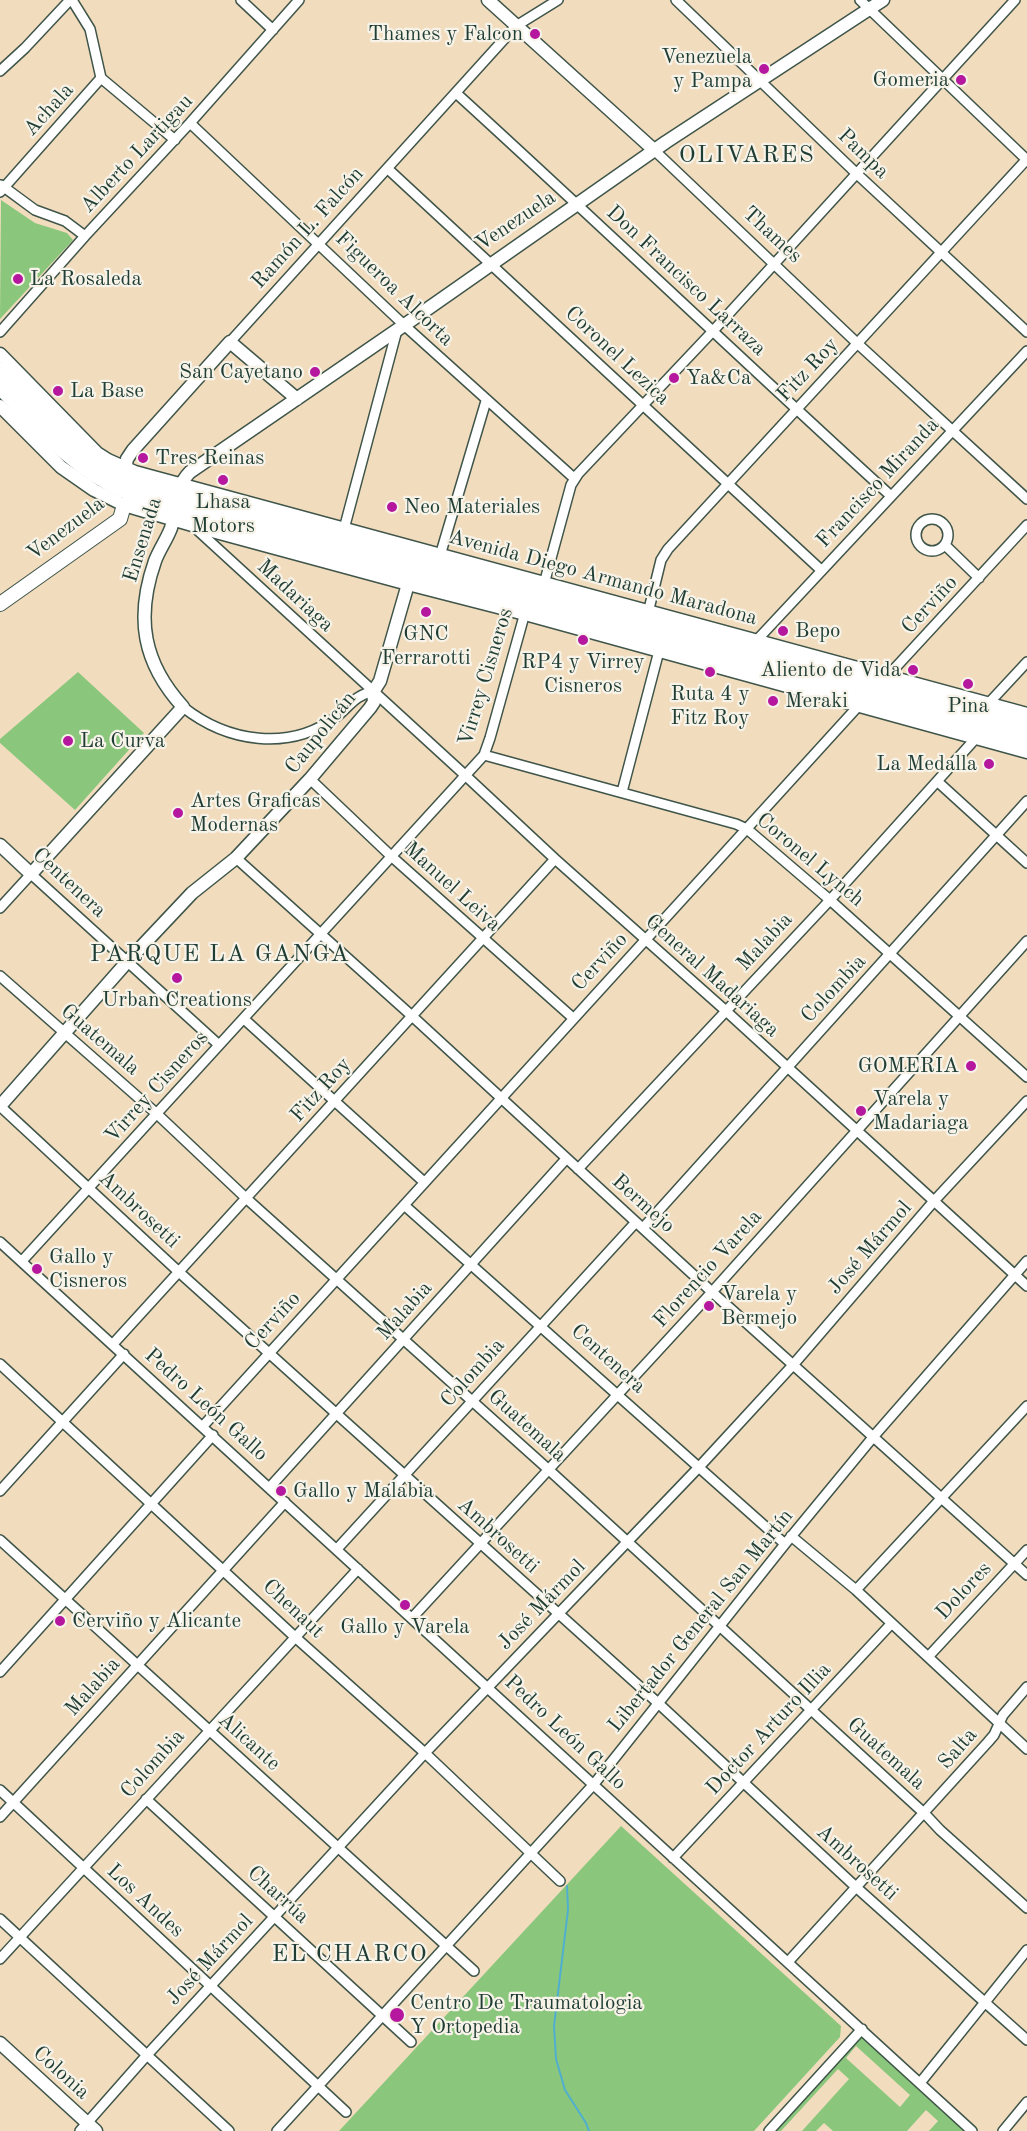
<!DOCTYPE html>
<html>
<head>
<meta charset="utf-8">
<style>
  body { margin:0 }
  canvas { display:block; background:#f2dcbe }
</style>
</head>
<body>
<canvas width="1027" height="2131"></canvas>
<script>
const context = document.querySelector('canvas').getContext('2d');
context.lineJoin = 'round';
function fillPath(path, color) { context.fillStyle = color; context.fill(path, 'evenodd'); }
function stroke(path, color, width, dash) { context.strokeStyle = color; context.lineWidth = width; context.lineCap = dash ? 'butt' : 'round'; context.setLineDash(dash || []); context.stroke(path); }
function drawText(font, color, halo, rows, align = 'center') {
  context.font = font + ' "Old Standard TT",serif'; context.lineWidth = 4.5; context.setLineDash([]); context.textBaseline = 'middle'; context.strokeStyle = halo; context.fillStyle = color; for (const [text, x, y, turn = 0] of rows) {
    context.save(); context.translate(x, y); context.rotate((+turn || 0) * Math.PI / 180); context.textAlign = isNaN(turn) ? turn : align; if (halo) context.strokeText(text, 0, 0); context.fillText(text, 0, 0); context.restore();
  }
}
fillPath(new Path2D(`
  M1,200l34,23 32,10 6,7 -73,79z
  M78,672l66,61 -69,77 -75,-67v-4z
  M621,1826l220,200 -1,11 -86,94h-415z
  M860,2037l4,1 102,93h-37l9,-10 -12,-11 -19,21h-74l-9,-8 -8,8h-14l47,-52 -11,-10 -57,62h-7zM856,2046l54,49 -10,12 -54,-49z`), '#8ac77d');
stroke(new Path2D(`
  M567,1886l1,24 -14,116 2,33 9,31 21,33 3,8`), '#50afcf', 2);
const minor = new Path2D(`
  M72,0l18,29 11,49 74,62
  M241,0l32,30
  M676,0l181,174 170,158
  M860,0l167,160
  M0,71l25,-23 45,-48
  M456,93c146,133 289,270 435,403
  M190,123l214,202 171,154
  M654,150l204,194 169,155
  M388,169l433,401
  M1,185l34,25 30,11 20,15
  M0,192l101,-114
  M0,332l85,-96 105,-113 109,-123
  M230,342l286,-316 42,-26
  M916 535a16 16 0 1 1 32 0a16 16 0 1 1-32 0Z
  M193,526l273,250 89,83 171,152 301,275
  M344,529l53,-199
  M945,545l34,33
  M439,559l47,-158
  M541,588l3,-4 27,-99 7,-11 135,-143 302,-331
  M647,617l14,-57 7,-11 359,-390
  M756,641l271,-290
  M884,680l143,-155
  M988,704l39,-42
  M183,707c44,35 106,45 153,10 13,-10 20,-23 37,-25
  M484,755l252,69 11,5 83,71 197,177
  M310,779l81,77 182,162
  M938,782l89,81
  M622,792l37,-141
  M236,858l176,158 300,276 315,283
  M0,908l31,-34 188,171
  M0,976l157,138 90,85 302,271 376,344 15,16 87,78
  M244,1019l180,163
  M0,1106l180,167 478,430 199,185 170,152
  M578,1169l252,-269 146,-162
  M404,1205l381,339
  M643,1228l384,-427
  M0,1242l972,889
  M22,1261l462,-506 6,-17 36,-129
  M113,1344l442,-485
  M0,1364l295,273 130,116 135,128
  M203,1426l659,-724
  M270,1487l296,-328
  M0,1491l124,-137
  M791,1536l65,54 171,159
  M0,1540l474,431
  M337,1549l299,-327
  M856,1590l171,-184
  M412,1618l300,-326 315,-351
  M928,1657l99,-107
  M0,1672l213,-237
  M0,1790l346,322
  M146,1799l265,243
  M0,1817l285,-315
  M673,1858l218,-234
  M0,1919l229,212
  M0,1959l358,-390
  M788,1962l200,-220 6,-7 9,-20 24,-28
  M920,2083l107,-133
  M80,2131l67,-76 278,-302 275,-287 93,-101 141,-164 93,-100
  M277,2131l317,-347 191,-240 89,-108 153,-175
  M769,2131l93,-102
  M1003,2131l24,-29`);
const tertiary = new Path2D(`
  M488,0l166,150
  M0,354l97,99 11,7 27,12 892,242
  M0,406l61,61 33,23 30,15 92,27 192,52 117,30 502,138
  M124,474l3,-15 6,-9 97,-108 67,57
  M0,845l31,29 152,-167c-40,-44 -48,-89 -28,-146 4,-11 12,-22 16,-33 6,-20 4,-41 19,-56l226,-155 250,-175 217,-142
  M0,1106l127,-144 65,-69 44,-35 74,-79 60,-71 4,-6 -1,-10 7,-11 28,-97 4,-3
  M0,2043l96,88`);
const secondary = new Path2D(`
  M0,604l120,-85 4,-14`);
const primary = new Path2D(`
  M0,370l90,90 21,13 28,11 888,243
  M0,387c37,38 74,82 123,103 17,8 35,12 53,18l851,233`);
stroke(minor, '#3f5549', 12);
stroke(tertiary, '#3f5549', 15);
stroke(secondary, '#3f5549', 16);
stroke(primary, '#3f5549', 18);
stroke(minor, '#fff', 9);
stroke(tertiary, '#fff', 12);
stroke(secondary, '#fff', 14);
stroke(primary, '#fff', 15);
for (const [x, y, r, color] of [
  [535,34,6,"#b5179e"],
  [764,69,6,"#b5179e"],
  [961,80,6,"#b5179e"],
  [18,279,6,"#b5179e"],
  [315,372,6,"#b5179e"],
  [674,378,6,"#b5179e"],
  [58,391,6,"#b5179e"],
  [143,458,6,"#b5179e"],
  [223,480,6,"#b5179e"],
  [392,507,6,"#b5179e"],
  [426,612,6,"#b5179e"],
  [783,631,6,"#b5179e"],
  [583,640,6,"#b5179e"],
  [913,670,6,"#b5179e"],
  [710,672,6,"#b5179e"],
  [968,684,6,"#b5179e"],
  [773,701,6,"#b5179e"],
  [68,741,6,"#b5179e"],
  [989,764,6,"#b5179e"],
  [178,813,6,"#b5179e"],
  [177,978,6,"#b5179e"],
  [971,1066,6,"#b5179e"],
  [861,1111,6,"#b5179e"],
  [37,1269,6,"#b5179e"],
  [709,1306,6,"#b5179e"],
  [281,1491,6,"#b5179e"],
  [405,1605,6,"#b5179e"],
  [60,1621,6,"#b5179e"],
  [397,2015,8,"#b5179e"]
]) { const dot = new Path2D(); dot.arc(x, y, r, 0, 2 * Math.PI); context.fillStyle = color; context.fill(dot); stroke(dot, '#f7f3e8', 2); }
drawText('21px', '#1f3d34', '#f7f3e8', [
  ["Thames y Falcon",523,34,"right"],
  ["Venezuela",752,57,"right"],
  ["y Pampa",752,81,"right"],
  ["Gomeria",949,80,"right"],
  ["La Rosaleda",30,279],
  ["San Cayetano",303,372,"right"],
  ["Ya&Ca",686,378],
  ["La Base",70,391],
  ["Tres Reinas",155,458],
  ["Lhasa",223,502,"center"],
  ["Motors",223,526,"center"],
  ["Neo Materiales",404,507],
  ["Bepo",795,631],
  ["GNC",426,634,"center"],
  ["Ferrarotti",426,658,"center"],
  ["RP4 y Virrey",583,662,"center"],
  ["Cisneros",583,686,"center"],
  ["Aliento de Vida",901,670,"right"],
  ["Ruta 4 y",710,694,"center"],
  ["Fitz Roy",710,718,"center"],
  ["Meraki",785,701],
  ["Pina",968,706,"center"],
  ["La Curva",80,741],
  ["La Medalla",977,764,"right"],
  ["Artes Graficas",190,801],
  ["Modernas",190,825],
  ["Urban Creations",177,1000,"center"],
  ["GOMERIA",959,1066,"right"],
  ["Varela y",873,1099],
  ["Madariaga",873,1123],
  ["Gallo y",49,1257],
  ["Cisneros",49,1281],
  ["Varela y",721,1294],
  ["Bermejo",721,1318],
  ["Gallo y Malabia",293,1491],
  ["Cerviño y Alicante",72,1621],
  ["Gallo y Varela",405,1627,"center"],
  ["Centro De Traumatologia",410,2003],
  ["Y Ortopedia",410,2027]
], 'left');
drawText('21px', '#1f3d34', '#f7f3e8', [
  ["Achala",49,110,-48],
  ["Alberto Lartigau",137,154,-47],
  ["Pampa",863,154,44],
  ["Venezuela",516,221,-34],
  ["Ramón L. Falcón",308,228,-48],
  ["Thames",772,235,43],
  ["Don Francisco Larraza",686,281,43],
  ["Figueroa Alcorta",394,289,44],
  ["Coronel Lezica",617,356,43],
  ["Fitz Roy",808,370,-47],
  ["Francisco Miranda",878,483,-47],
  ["Venezuela",66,529,-37],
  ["Ensenada",143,540,-73],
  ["Avenida Diego Armando Maradona",603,578,15],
  ["Madariaga",295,596,43],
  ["Cerviño",930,605,-47],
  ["Virrey Cisneros",486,677,-73],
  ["Caupolicán",321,733,-51],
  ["Coronel Lynch",810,860,40],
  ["Centenera",69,883,43],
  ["Manuel Leiva",452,887,42],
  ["Malabia",765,942,-47],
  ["Cerviño",600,962,-47],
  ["General Madariaga",712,976,42],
  ["Colombia",834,989,-47],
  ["Guatemala",100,1040,41],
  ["Virrey Cisneros",157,1087,-48],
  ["Fitz Roy",321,1090,-48],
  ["Bermejo",643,1204,42],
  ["Ambrosetti",139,1210,43],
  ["José Mármol",870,1248,-49],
  ["Florencio Varela",708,1269,-48],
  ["Malabia",405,1311,-48],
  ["Cerviño",273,1321,-47],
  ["Centenera",608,1359,42],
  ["Colombia",473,1373,-48],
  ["Pedro León Gallo",206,1405,42],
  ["Guatemala",527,1426,42],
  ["Ambrosetti",498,1536,42],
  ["Dolores",964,1591,-47],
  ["José Mármol",542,1605,-46],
  ["Chenaut",293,1609,43],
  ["Libertador General San Martín",701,1621,-51],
  ["Malabia",93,1687,-48],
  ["Doctor Arturo Illia",769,1729,-47],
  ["Pedro León Gallo",565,1733,43],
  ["Alicante",249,1742,42],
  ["Salta",958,1749,-49],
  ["Guatemala",886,1754,42],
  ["Colombia",153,1764,-48],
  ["Ambrosetti",857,1863,42],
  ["Charrúa",278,1895,42],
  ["Los Andes",145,1901,43],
  ["José Mármol",210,1960,-47],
  ["Colonia",61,2073,42]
]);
context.letterSpacing = '1.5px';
drawText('24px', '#1f3d34', '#f7f3e8', [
  ["OLIVARES",747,156],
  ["PARQUE LA GANGA",220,955],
  ["EL CHARCO",350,1955]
]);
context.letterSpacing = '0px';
</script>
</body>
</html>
